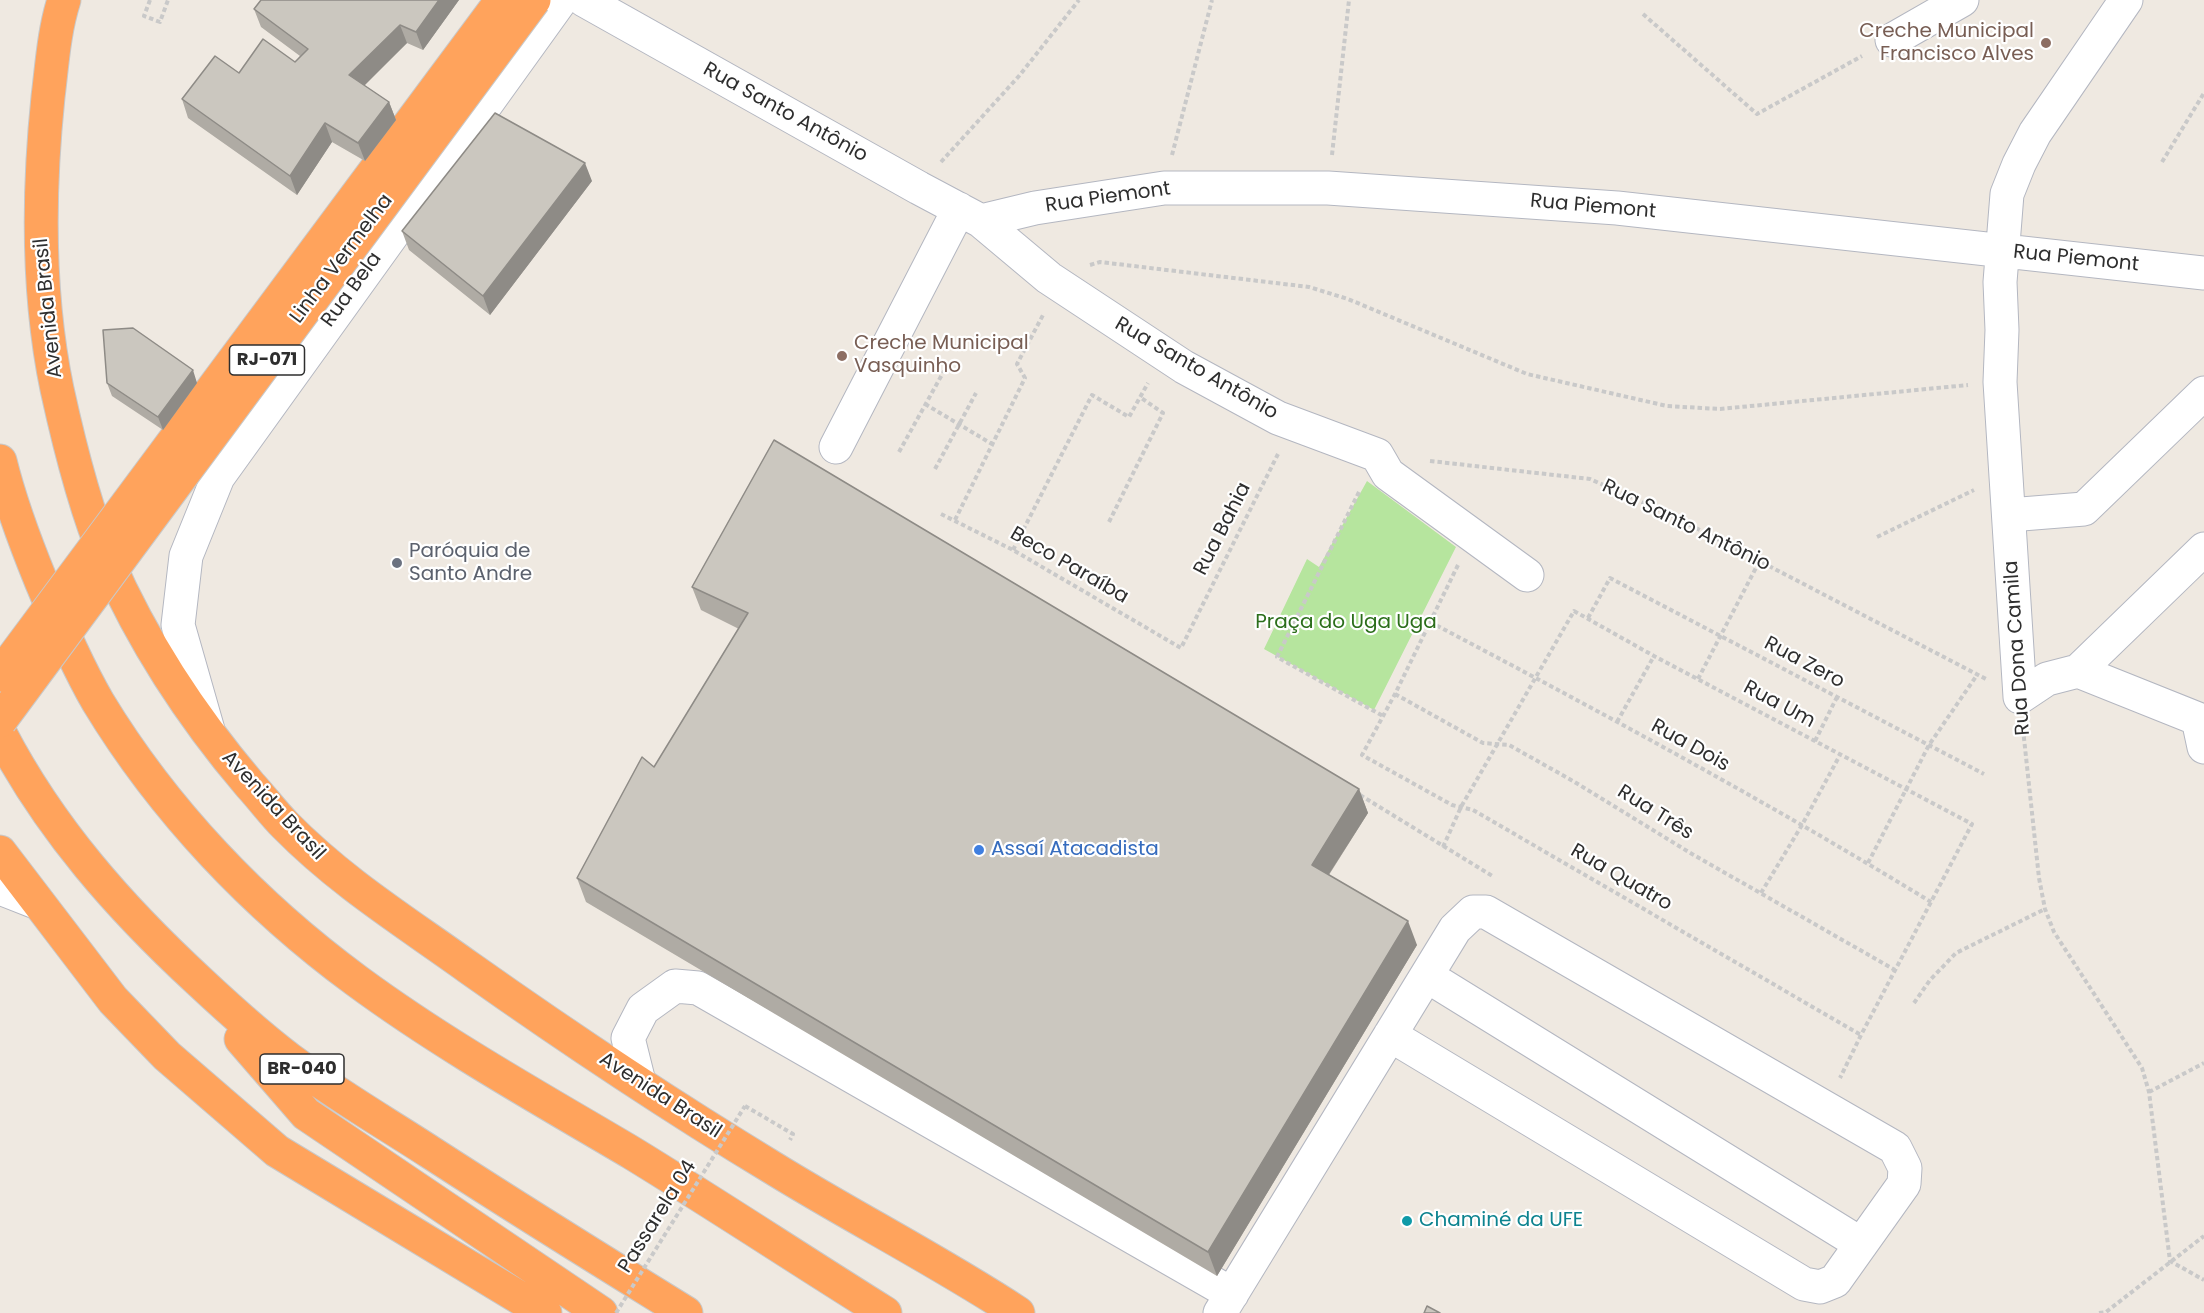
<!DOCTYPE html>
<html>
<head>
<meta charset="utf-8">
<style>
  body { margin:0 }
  canvas { display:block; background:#efe9e1 }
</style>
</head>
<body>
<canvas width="2204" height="1313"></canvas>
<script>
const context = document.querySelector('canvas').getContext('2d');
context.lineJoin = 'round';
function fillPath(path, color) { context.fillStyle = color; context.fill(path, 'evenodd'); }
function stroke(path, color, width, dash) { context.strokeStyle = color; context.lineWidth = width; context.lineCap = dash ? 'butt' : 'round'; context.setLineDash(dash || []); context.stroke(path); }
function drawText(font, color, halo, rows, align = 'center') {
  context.font = font + ' Poppins,sans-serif'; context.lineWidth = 4.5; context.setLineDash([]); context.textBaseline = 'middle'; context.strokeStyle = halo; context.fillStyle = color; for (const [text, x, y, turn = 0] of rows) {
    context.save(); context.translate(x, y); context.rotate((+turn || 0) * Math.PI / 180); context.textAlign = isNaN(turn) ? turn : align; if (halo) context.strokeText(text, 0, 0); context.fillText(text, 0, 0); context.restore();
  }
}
fillPath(new Path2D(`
  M1367,481l89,66 -82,163 -110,-61 43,-90 12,8z`), '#b6e59e');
const minor = new Path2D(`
  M584,0l335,188 62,33 68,57 135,89 94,51 99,37 11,19 139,101
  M1892,40l70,-40
  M981,221l54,-13 129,-20h164l289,20 587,65
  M836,447l123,-238
  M2009,515l75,-6 120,-116
  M2078,671l126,-122
  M2020,697l-20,-315 2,-52 -2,-48 7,-88 12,-30 16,-31 91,-133
  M2020,697l27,-18 31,-8 120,48 6,28
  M208,730l-30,-105 8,-69 32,-79 343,-477
  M0,888l38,15
  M1427,976l434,268
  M639,1082l-11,-44 15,-29 32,-23 23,2 534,306
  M1220,1313l235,-384 18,-17h13l409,236 10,20 -1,16 -69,97 -15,6 -16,-3 -414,-249`);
const highway = new Path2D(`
  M64,0c-10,31 -12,65 -16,97 -10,97 -11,196 9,292 12,55 28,120 50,171 36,82 85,157 143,225 12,13 23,28 35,40 56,57 119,96 183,142 99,70 201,138 305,201 81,50 166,93 245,145
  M0,461c10,41 25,81 41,120 17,41 35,83 57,121 66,109 157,204 259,279 87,64 182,117 275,172 85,52 168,107 253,160
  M0,733c50,96 120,175 199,248 32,30 65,60 101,86 42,31 87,57 130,85 85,55 170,108 256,161
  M0,852l113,148 54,56 110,95 268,162
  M241,1039l65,75 295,199`);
stroke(minor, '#b4b7c1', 35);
stroke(highway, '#c9c9c9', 35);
stroke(new Path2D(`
  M150,0l-6,16 16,6 8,-22
  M1643,14l114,100 105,-58
  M1172,155l40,-155
  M1332,155l17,-155
  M941,162l78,-86 60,-76
  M2162,162l42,-69
  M1090,265l10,-3 209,25 39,12 179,75 140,32 53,3 248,-24
  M925,404l67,40
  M899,452l45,-81
  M1430,461l160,18 83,37 313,163
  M935,469l41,-76
  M1359,492l-82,165 106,59
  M941,514l72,36 168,98 97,-194
  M955,520l70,-142 -8,-14 26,-49
  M1109,522l54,-109 -23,-16
  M1877,537l97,-47
  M1013,550l79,-155 37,22 19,-34
  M1458,565l-63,129 -33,61 90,50 21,5 388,225
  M1588,618l22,-40 374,196
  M1430,622c169,89 338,180 501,280
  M1698,679l61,-117
  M1395,694l88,49 26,2 64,36 119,73 203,116
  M1617,722l37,-66
  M2023,729l16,149 6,31 9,23 88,136 7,24 21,169 34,19
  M1815,741l22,-44
  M1360,795l134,82
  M1443,847l18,-40 113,-196 80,45 318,168 -111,211 -21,43
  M1868,863l61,-118 48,-70
  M1761,893l41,-68 38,-70
  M1914,1003l16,-23 26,-27 89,-44
  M2149,1092l55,-29
  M745,1106l48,28 -3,6
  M2099,1313l7,-1 98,-76`), '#c9c9c9', 4, [4.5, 3]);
stroke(minor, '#fff', 33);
stroke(highway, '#ffa35c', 33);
const highwayBridge = new Path2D(`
  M0,675l502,-675
  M0,721l534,-721`);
stroke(highwayBridge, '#c9c9c9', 35, []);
stroke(new Path2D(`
  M616,1313l129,-207`), '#c9c9c9', 4, [4.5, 3]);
stroke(highwayBridge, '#ffa35c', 33);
fillPath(new Path2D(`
  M261,0h198l-36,50 -16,-7 -43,42 25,17 7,18 -31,41 -33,-19 -35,53 -109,-77 -6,-19 57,-26 56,-11 5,-6 -39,-29 -7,-18z
  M592,181l-102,134 -81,-65 -7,-19z
  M107,383h90l-34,47 -51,-34z
  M692,587l667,202 9,24 -39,62 88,70 -200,331 -631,-374 -9,-24 77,-111 85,-138 -38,-19z`), '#afaba4');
fillPath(new Path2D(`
  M439,0h20l-36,50 -7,-18z
  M400,25l7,18 -51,51 -7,-19z
  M389,102l7,18 -31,41 -7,-18z
  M325,123l7,19 -35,53 -7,-19z
  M585,163l7,18 -102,134 -7,-19z
  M193,370l4,13 -34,47 -5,-13z
  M1359,789l9,24 -48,75 -8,-23z
  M1408,921l9,24 -200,331 -9,-24z`), '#8e8b86');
const building = new Path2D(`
  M261,0h178l-23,32 -16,-7 -51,50 40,27 -31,41 -33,-20 -35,53 -108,-77 33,-43 24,17 24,-34 32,23 13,-13 -54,-40z
  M495,113l90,50 -102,133 -81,-65z
  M133,328l60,42 -35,47 -51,-34 -4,-53z
  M774,440l585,349 -47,76 96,56 -200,331 -631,-374 65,-121 12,10 94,-154 -56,-26z
  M1427,1306l13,7h-16z`);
fillPath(building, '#cbc7bf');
stroke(building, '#8e8b86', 1.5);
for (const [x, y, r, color] of [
  [2046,43,6,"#8d6e63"],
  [842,356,6,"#8d6e63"],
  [397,563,6,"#6b7280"],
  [979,850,6,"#3f7fe0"],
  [1407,1221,6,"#0f9aa8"]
]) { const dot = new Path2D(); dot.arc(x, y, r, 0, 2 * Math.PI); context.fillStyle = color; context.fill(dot); stroke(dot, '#fff', 2); }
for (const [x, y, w] of [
  [267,360,75],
  [302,1069,84]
]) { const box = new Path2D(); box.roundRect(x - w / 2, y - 15, w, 30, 4.5); context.fillStyle = '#fff'; context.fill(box); stroke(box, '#2e2e2e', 1.5); }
drawText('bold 18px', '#2e2e2e', null, [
  ["RJ-071",267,360],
  ["BR-040",302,1069]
]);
drawText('20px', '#785e54', '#fff', [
  ["Creche Municipal",2034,32],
  ["Francisco Alves",2034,55],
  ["Creche Municipal",854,344,"left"],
  ["Vasquinho",854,367,"left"]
], 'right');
drawText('20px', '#2e2e2e', '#fff', [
  ["Rua Santo Antônio",785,113,29],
  ["Rua Piemont",1108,198,-8],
  ["Rua Piemont",1593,207,5],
  ["Linha Vermelha",342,259,-53],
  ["Rua Piemont",2076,259,6],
  ["Rua Bela",352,290,-54],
  ["Avenida Brasil",49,308,-96],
  ["Rua Santo Antônio",1196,369,30],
  ["Rua Santo Antônio",1686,526,26],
  ["Rua Bahia",1223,529,-63],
  ["Beco Paraíba",1069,566,30],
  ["Rua Dona Camila",2018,648,-94],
  ["Rua Zero",1804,663,28],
  ["Rua Um",1779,705,28],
  ["Rua Dois",1690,746,29],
  ["Avenida Brasil",273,806,47],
  ["Rua Três",1655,813,32],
  ["Rua Quatro",1621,878,30],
  ["Avenida Brasil",660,1096,33],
  ["Passarela 04",658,1217,-58]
]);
drawText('20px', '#5b616d', '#fff', [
  ["Paróquia de",409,552],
  ["Santo Andre",409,575]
], 'left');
drawText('20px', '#2c6e1b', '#fff', [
  ["Praça do Uga Uga",1346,623]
]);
drawText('20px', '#366cbe', '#fff', [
  ["Assaí Atacadista",991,850]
], 'left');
drawText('20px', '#0d838f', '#fff', [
  ["Chaminé da UFE",1419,1221]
], 'left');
</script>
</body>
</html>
